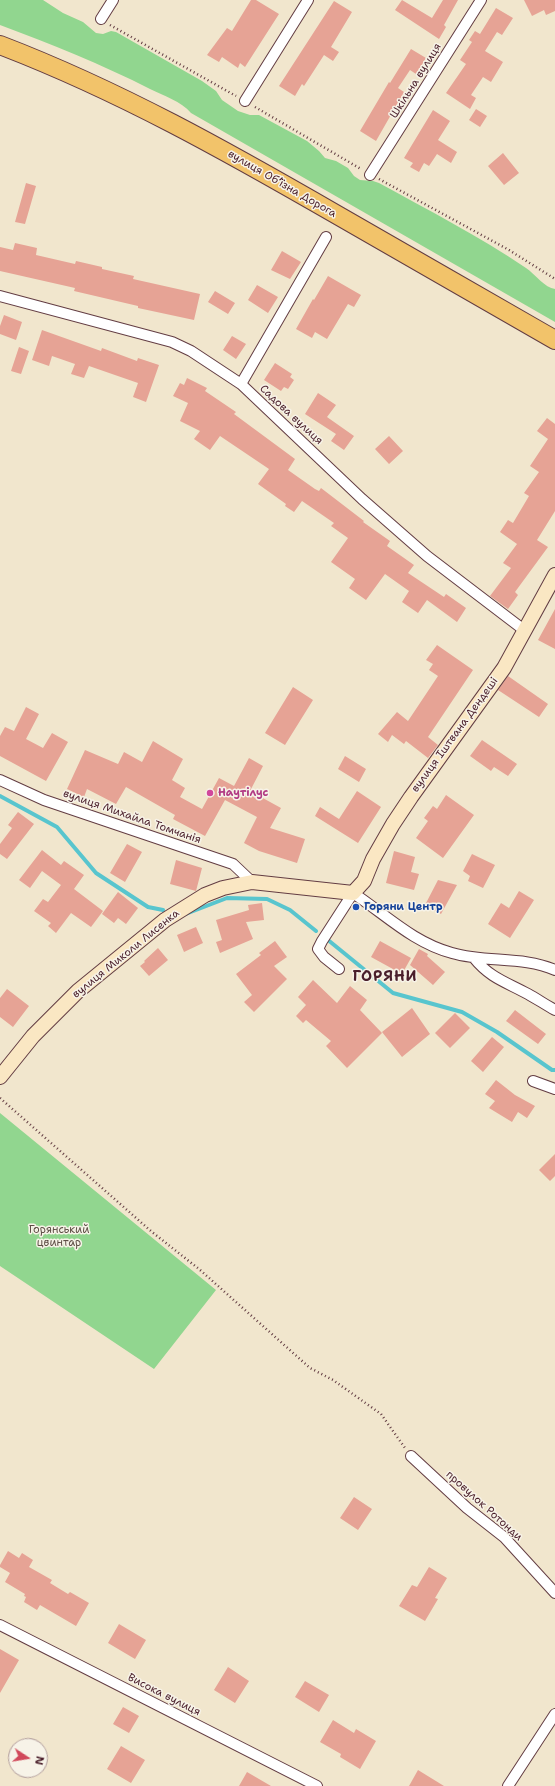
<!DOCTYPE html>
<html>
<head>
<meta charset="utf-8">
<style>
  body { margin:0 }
  #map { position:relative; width:555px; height:1786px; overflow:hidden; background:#f1e6cd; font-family:"Shantell Sans",sans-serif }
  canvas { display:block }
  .north { position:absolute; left:8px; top:1738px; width:40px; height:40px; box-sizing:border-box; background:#f7f3e8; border:1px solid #b29e9c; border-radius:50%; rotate:102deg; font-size:11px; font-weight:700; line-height:16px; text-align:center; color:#4a1f2b }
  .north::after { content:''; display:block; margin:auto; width:14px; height:18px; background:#d1495b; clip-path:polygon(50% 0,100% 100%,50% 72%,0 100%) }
</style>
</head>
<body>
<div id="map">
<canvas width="555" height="1786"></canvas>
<div class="north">N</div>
</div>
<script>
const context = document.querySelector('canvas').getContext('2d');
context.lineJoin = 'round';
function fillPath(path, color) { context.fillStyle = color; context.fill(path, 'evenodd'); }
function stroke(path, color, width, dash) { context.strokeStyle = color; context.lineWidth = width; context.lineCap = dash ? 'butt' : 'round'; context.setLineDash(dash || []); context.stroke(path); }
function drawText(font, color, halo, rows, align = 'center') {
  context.font = font + ' "Shantell Sans",sans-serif'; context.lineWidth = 3; context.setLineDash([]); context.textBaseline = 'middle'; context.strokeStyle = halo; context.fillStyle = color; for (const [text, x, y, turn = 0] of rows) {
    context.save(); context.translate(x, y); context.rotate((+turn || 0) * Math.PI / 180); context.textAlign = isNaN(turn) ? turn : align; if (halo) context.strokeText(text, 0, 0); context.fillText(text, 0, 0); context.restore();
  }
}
fillPath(new Path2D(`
  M0,0h43l20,13 20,9 13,11 7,1 8,-3 5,1 86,49 14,10 6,9 16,11 12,4h9l48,26 12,10 6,7 11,3 12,7 6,8 6,4 13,1 6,2c49,27 100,53 147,85 9,6 19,20 29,21v33l-364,-209c-10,-12 -27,-17 -41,-24 -49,-25 -99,-45 -150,-64z
  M0,1113l216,177 -62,79 -154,-103z`), '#91d68f');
stroke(new Path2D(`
  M0,796l57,31 39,46 52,34 15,3
  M183,915l44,-17 40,1 23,11 26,21
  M328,940l65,53 69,19 35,20 55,38h3`), '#58c5ce', 4);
fillPath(new Path2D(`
  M251,0h5l23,14 -34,53 -5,-4 -2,5 -16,-11 -3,5 -12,-7 20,-27 5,3z
  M402,0l30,18 11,-18h15l-14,25 2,2 -7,12 -44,-29z
  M524,0h31v11l-9,4 -2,-5 -12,6z
  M334,1l18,11 -21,35 8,5 -6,9 -9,-6 -20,31 -2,-2 -7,12 -16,-10z
  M496,8l17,10 -11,17 -5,-3 -12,19 18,11 -12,20 -8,-5 -12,18 5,3 -6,11 -24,-16 20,-29 -6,-4 12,-18 -3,-2 6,-9 5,3z
  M411,49l15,9 -10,16 -6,-4 -12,18 6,4 -28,49 -16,-10 29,-49 1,1z
  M476,109l11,7 -7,11 -11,-7z
  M433,110l17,11 -12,19 19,12 -6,11 -14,-9 -8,12 -5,-3 -5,9 -9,-5 3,-4 -9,-5z
  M503,153l16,20 -15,12 -16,-19z
  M26,183l10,3 -11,38 -10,-2z
  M15,243l22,5 -1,7 39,9 1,-3 26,6v2l32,7 -1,3 67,15 -6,26 -56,-12v-2l-64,-15 1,-3 -75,-17v-24l13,3z
  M282,251l19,11 -11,17 -19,-9z
  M328,276l33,19 -7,12 -6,-3 -21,35 -12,-7 -3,6 -16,-9 17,-30 1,1z
  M257,285l21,12 -10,16 -20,-13z
  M215,291l20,12 -7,11 -20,-12z
  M4,315l18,7 -6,18 -16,-6v-8z
  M42,330l59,21 1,-3 35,13 1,-3 21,7 -13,37 -13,-5 5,-14 -49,-17 -5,12 -13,-4 4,-10 -23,-8 -3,10 -17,-6z
  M232,336l14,8 -10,15 -13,-9z
  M19,347l10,4 -8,23 -10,-3z
  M275,363l17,11 -2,3 4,3 -6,9 -4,-2 -3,4 -17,-11z
  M187,378l20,10 -2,3 31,21 -2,2 61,45 -7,11 27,19 4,2 2,-3 43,33 -1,1 27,19 -3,5 27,19 -6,8 36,24 2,-3 20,14 -9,14 -30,-22 -9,13 -16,-11 7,-11 -24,-17 -19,26 -17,-12 6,-9 -24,-17 17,-24 -17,-12 3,-3 -32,-22 -8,11 -9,-6 1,-2 -28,-20 11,-15 -49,-33 -10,14 -16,-11 6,-8 -20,-10 8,-18 -15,-7 7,-13 4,2z
  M318,393l18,12 -9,12 27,19 -10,14 -13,-9 5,-7 -31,-20z
  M547,418l8,6v87l-18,29 11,7 -33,45 3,3 -10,14 -18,-13 21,-28 -8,-5 14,-19 -17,-12 8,-12 5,3 16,-27 -5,-3 15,-21 -9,-6 18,-27 -11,-8z
  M389,436l14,15 -14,13 -14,-15z
  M555,609v40l-17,-9z
  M437,645l36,25 -45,67 10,8 -10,13 -22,-17 -2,3 -12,-9 -4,7 -10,-8 19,-22 11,9 30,-45 -9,-6 4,-6 -7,-4z
  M508,676l40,28 -9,13 -41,-27z
  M293,687l20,13 -28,45 -20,-12z
  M26,707l13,7 -13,25 17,9 9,-15 16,9 -22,39 -46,-25v-20l5,-9 9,4z
  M482,740l35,24 -9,12 -14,-9 -3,4 -21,-15z
  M153,741l30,18 -11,21 13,8 -5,9 22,12 17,-31 15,8 15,-28 14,8 -13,25 31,17 -11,20 35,11 -8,24 -38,-12 -15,-8 13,-26 -32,-17 -20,36 -32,-17 2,-4 -49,-28 -10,17 -29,-15 -3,8 -17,-8 18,-39 33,14 6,-12 18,10z
  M345,756l21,13 -7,13 -21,-13z
  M357,791l24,16 -23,36 -43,-27 5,-9 19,12z
  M446,795l28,20 -31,43 -27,-20 12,-17 -4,-3 9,-12 4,3z
  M18,812l16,12 -27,35 -7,-5v-10l12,-16 -4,-3z
  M127,844l15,8 -17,30 -15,-9z
  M42,850l19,15 3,-4 20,14 -10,14 29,22 -12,16 -20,-14 -15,20 -8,-7 3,-3 -17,-12 9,-12 5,3 13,-17 -19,-14 -12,17 -11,-8z
  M394,851l21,6 -4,15 8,2 -5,16 -28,-7z
  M472,854l23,11 -12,23 -15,-7 2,-5 -7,-5z
  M176,860l26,8 -6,23 -26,-7z
  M438,880l19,5 -16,29 -16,-9z
  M519,891l15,9 -24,38 -22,-14 13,-21 8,5z
  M118,892l20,16 -12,16 -8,-6 -4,5 -12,-9z
  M262,903l2,17 -18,2 7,17 -33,14 -4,-11 6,-2 -6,-20 33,-10 -1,-5z
  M196,927l7,16 -19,9 -7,-17z
  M275,941l12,16 -13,9 13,13 -33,33 -10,-10 8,-7 -16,-21 25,-19 -2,-2z
  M380,941l31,17 -9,16 -31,-17z
  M158,948l10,12 -19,16 -9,-10 5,-4 -1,-1z
  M419,949l9,5 -1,2 18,16 -12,13 -23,-20z
  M313,980l24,23 13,-17 17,14 -7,10 22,23 -35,35 -21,-22 5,-5 -25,-21 -3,3 -7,-7 10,-11 -8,-8z
  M7,989l22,17 -16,21 -13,-10v-19z
  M412,1008l18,26 -28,23 -20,-25z
  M515,1010l31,24 -8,10 -32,-23z
  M455,1013l15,15 -20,20 -15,-15z
  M492,1037l12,10 -21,25 -12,-11z
  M496,1080l19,15 20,11 -8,12 -9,-6 -6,10 -23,-14 6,-7 -10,-7z
  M555,1154v22l-5,5 -11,-11z
  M354,1497l18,12 -14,21 -18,-12z
  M8,1551l11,7 3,-5 11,7 -4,7 23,13 -2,3 18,11 2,-2 19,11 -13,23 -36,-21 -3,5 -13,-8 2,-5 -2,-1 1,-2 -20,-12 5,-9 -10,-6v-2z
  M429,1567l18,11 -12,20 3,1 -13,22 -26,-15 13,-21 5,2z
  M119,1624l27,16 -11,19 -27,-16z
  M0,1649l19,11 -19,33z
  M228,1667l21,14 -14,22 -21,-13z
  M305,1681l24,14 -10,17 -24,-15z
  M123,1707l16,9 -10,17 -16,-9z
  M333,1720l21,13 2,-4 20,12 -16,28 -20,-12 1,-3 -21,-12z
  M121,1746l24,14 -14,23 -24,-14z
  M418,1770l26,16h-35z
  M247,1772l24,14h-32z`), '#e6a395');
const street = new Path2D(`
  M101,19l12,-19
  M245,101l63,-101
  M370,175l111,-175
  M0,296l172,46 19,9 50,33 121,115 65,57 97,74
  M241,384l85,-147
  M0,780l44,20 189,64 19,18
  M474,958c16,20 32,24 54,36 9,5 18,11 27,16
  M339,969l-15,-12 -6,-8 4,-8 31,-48c33,22 61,50 99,60 34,10 71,3 103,17
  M533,1081l22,8
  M411,1456l56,52 37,29 51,56
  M0,1625l317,161
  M508,1786l47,-72`);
const secondary = new Path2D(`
  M0,1077l33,-41 45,-45 87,-71 40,-25 18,-7 29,-6 101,11 11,-12 9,-22 20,-35 18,-27 93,-129 51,-93`);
const highway = new Path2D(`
  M0,45c120,46 228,107 339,171 72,41 144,83 216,124`);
stroke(street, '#633d43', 12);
stroke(secondary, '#633d43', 16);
stroke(highway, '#633d43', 20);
stroke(new Path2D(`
  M110,25l126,71
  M255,107l106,62
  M379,179l130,71 46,29
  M0,1098l152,134 47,37 111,99 23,12 48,34 24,34`), '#633d43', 2.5, [1, 3]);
stroke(street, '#fff', 10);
stroke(secondary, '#fae7c3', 14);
stroke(highway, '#f2c36a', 18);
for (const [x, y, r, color] of [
  [210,793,4,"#d1479c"],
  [356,907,4,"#1a4fb4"]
]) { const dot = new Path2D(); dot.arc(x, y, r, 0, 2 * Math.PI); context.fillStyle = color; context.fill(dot); stroke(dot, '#f7f3e8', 1.5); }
drawText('11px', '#4a1f2b', '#f7f3e8', [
  ["Шкільна вулиця",416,81,-58],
  ["вулиця Обʼїзна Дорога",282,184,30],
  ["Садова вулиця",291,415,43],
  ["вулиця Іштвана Дендеші",455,735,-54],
  ["вулиця Михайла Томчанія",132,817,19],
  ["вулиця Миколи Лисенка",126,954,-39],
  ["провулок Ротонди",484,1506,42],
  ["Висока вулиця",164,1695,27]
]);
drawText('bold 11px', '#b23c85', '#f7f3e8', [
  ["Наутілус",218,793]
], 'left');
drawText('bold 11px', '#164399', '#f7f3e8', [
  ["Горяни Центр",364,907]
], 'left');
drawText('11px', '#5c4d44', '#f7f3e8', [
  ["Горянський",59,1230],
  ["цвинтар",59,1243]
]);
context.letterSpacing = '1px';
drawText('bold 15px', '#4a1f2b', '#f7f3e8', [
  ["ГОРЯНИ",385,977]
]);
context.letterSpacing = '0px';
</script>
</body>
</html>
